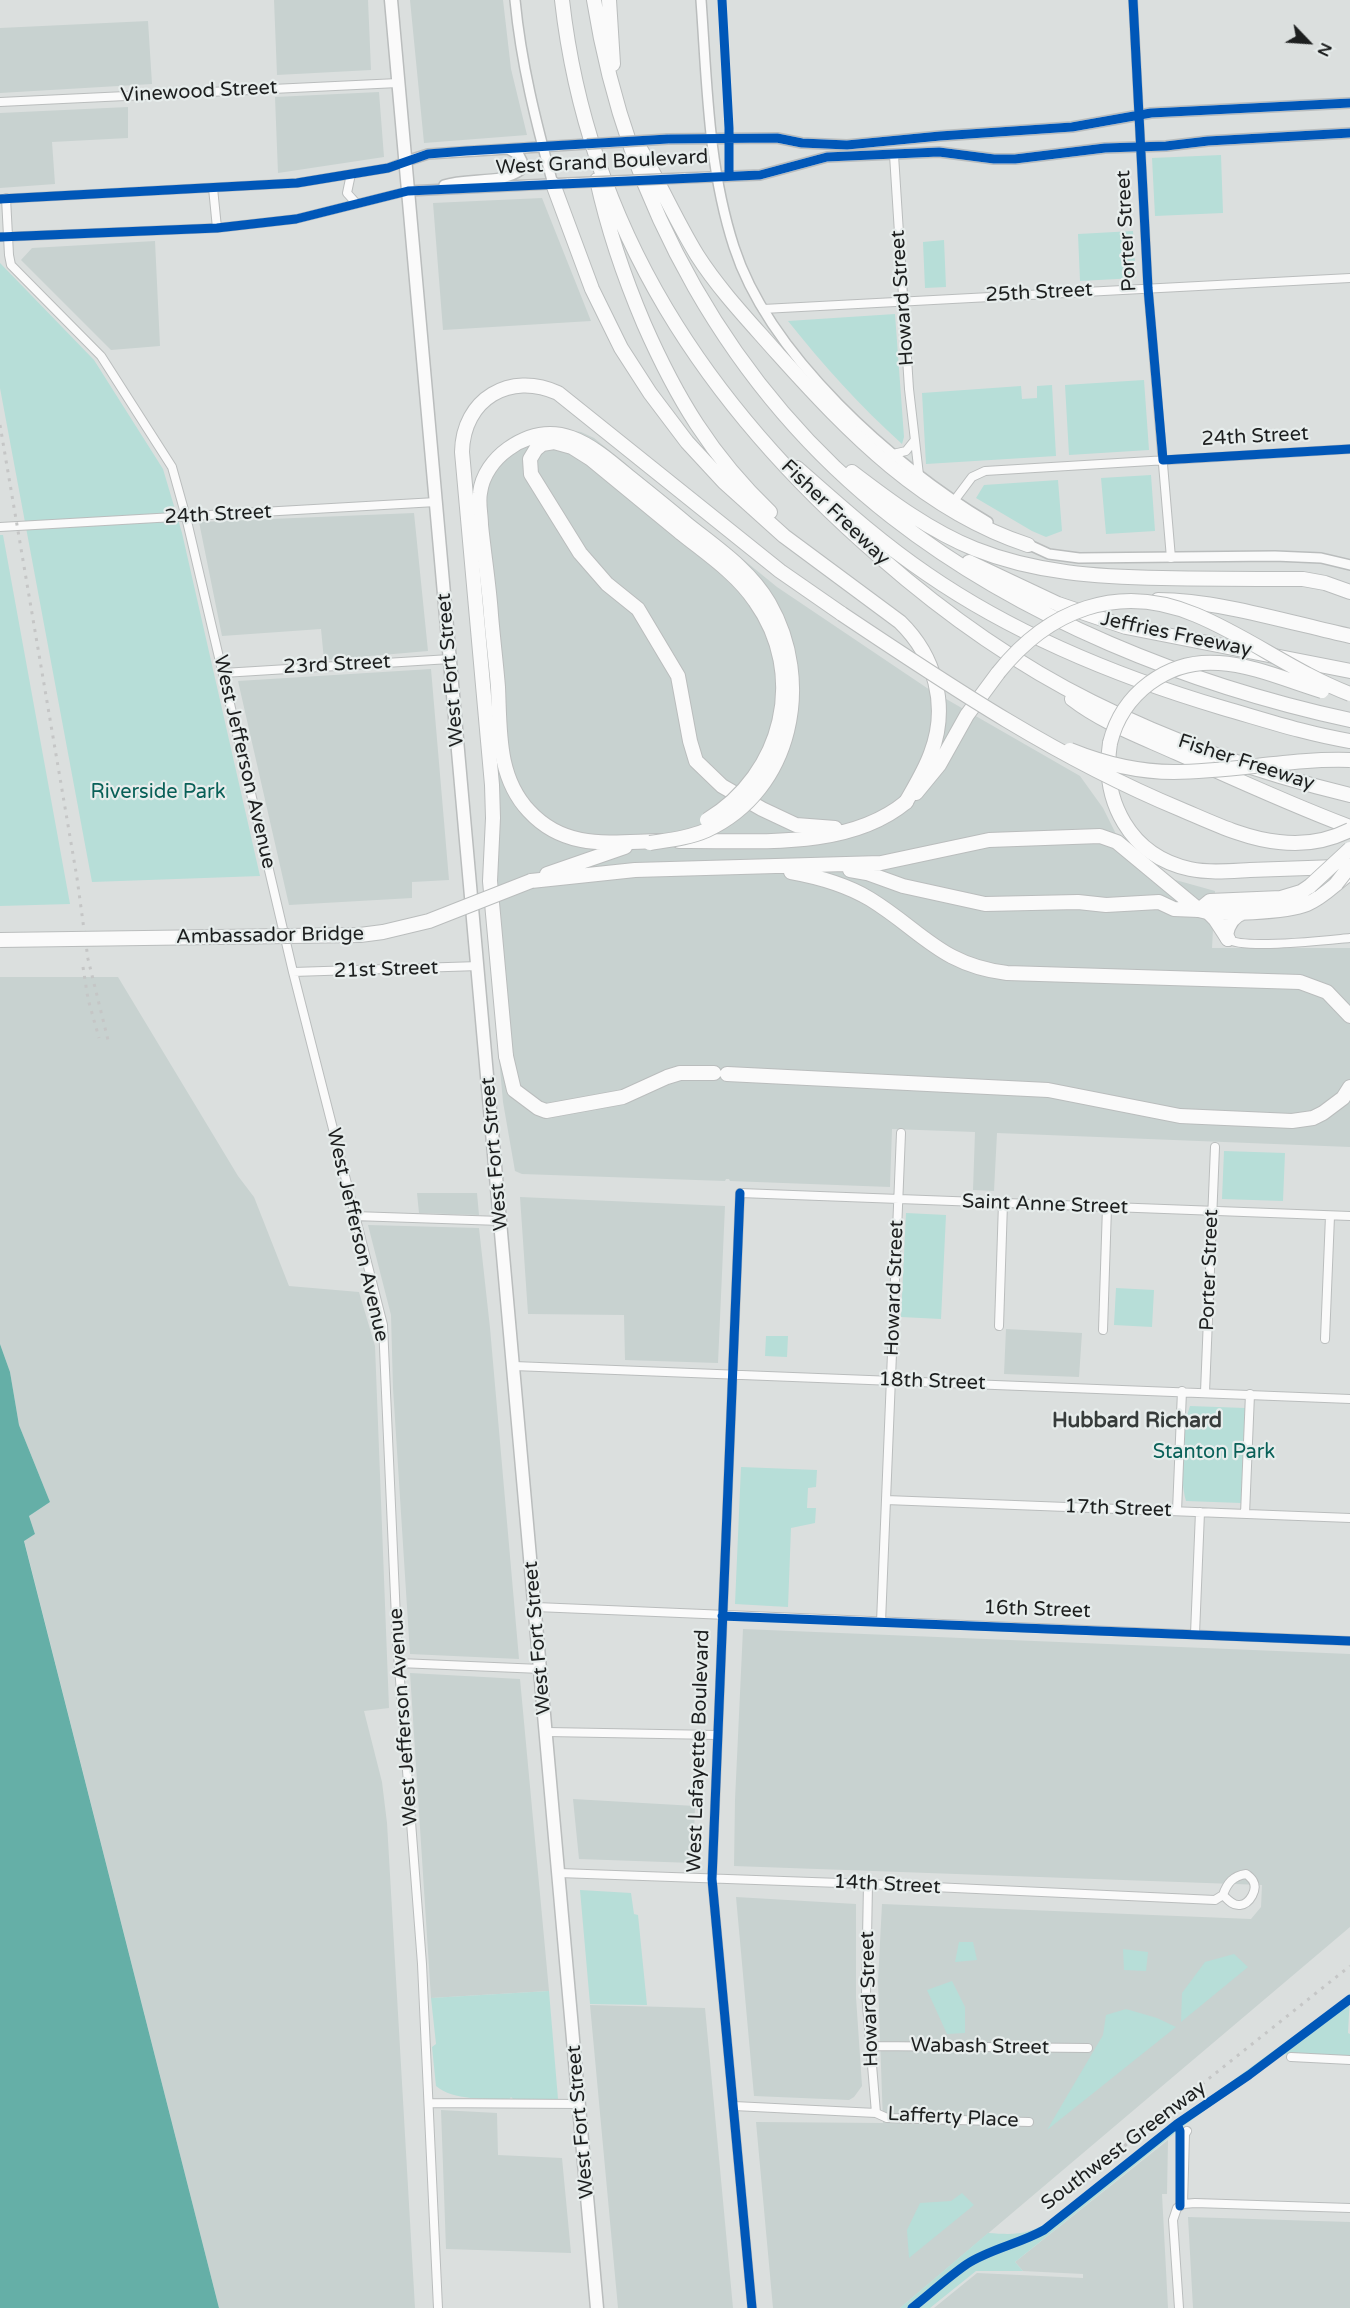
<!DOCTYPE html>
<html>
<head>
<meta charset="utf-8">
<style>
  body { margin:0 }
  #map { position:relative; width:1350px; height:2308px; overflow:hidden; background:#dbdfde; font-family:"Varela Round",sans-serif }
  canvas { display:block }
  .north { position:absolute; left:1278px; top:12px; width:60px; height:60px; -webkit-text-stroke:4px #e7edec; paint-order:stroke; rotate:115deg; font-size:16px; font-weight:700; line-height:24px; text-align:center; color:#1d1f1f }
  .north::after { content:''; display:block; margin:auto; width:21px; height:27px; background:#1d1f1f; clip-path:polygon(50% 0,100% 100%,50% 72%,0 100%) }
</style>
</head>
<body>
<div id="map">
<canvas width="1350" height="2308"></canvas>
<div class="north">N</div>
</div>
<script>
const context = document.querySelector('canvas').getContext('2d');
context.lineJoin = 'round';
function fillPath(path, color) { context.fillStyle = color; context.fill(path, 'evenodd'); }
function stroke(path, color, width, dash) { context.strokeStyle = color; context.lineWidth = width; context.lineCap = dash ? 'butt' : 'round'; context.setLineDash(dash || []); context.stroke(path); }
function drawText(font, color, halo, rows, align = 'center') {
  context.font = font + ' "Varela Round",sans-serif'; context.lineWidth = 4.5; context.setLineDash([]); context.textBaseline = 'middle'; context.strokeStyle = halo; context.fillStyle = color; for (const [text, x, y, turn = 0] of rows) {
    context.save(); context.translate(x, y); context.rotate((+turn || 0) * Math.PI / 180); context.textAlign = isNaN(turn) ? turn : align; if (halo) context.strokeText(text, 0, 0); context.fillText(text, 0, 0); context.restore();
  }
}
fillPath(new Path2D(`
  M274,0h94l3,70 -94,5z
  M410,0h93l8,69 16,66 -103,8z
  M148,21l4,63 -152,9v-65z
  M379,92l5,65 -106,16 -3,-76z
  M128,107v31l-76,4 3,42 -55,4v-75z
  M542,198l49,123 -148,9 -10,-127z
  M155,241l5,105 -49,4 -90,-90 11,-12z
  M549,427l32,5 13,6 183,149 150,101 153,88 23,32 14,28 55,43 43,12 -3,57h138v199l-353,-14 -3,58 -21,-1 2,-58 -83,-3 -2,58 -160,-6 -1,-2h-3l-1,2 -203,-7 -7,-3 -12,-69 -20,-224 3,-53 -1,-30 12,-1 -25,-300 7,-21 16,-23 18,-14 19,-7z
  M414,513l14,138 -104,9 -3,-31 -99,7 -23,-114z
  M431,669l18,211 -37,2v16l-123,7 -51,-224z
  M0,977h118l120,199 16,21 35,89 70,6 16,54 14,362 -25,3 18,71 5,41 28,485h-196l-195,-768 11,-6 -6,-18 21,-14 -31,-77 -9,-53 -10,-28z
  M477,1193l2,22 -60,-2 -2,-20z
  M520,1197l205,9 -7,157 -93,-3 -1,-45 -96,-1z
  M368,1225l111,3 11,100 29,331 -109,-5 -17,-266 -2,-73z
  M1006,1329l76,4 -3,44 -75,-3z
  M743,1629l607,25v273l-450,381h-127l-17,-186 127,1 -5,-142 4,-77 369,15 10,-12 1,-22 -528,-19 1,-66z
  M410,1673l110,6 29,312 -118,7z
  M573,1799l122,7 -2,57 -114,-4z
  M736,1897l120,7v93l6,89 -8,11 -5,3 -95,-4z
  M590,2005l115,3 28,300h-115z
  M441,2110l56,3 1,42 64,3 9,95 -125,-4z
  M1168,2140l-1,54h-5l6,114h-234l43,-35 106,5v-4l-60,-3 -8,-9z
  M1188,2217l162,5v86h-157z`), '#c8d2d0');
fillPath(new Path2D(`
  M1221,155l2,58 -68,3 -3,-58z
  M1133,231l3,47 -56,3 -2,-47z
  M944,240l2,47 -21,1 -2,-46z
  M0,263l94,97 69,109 19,64 78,343 -168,6 -92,-494z
  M895,314l9,123 -2,7c-42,-38 -79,-79 -114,-123z
  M1144,380l5,70 -80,5 -4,-70z
  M1052,385l4,71 -130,8 -4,-71 99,-7 1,13 15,-1v-12z
  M1151,475l4,56 -49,3 -5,-56z
  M1058,480l4,51 -16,6 -14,-6 -56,-33 8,-13z
  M0,535h3l67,369 -70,2z
  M1224,1151l61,2 -2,48 -61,-2z
  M906,1213l40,2 -5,104 -40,-2z
  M1116,1288l38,2 -2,37 -38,-2z
  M766,1336h22l-1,21 -22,-1z
  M1190,1406l55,2 -4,95 -55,-2c-7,-26 -5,-70 4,-95z
  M741,1467l76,3 -1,17 -8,1 -1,20h9l-1,15 -24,5 -3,79 -53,-3z
  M580,1890l51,3 3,21 4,1 9,90 -57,-1z
  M959,1942h14l4,18 -22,2z
  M1123,1949l25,3 -2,19 -22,-1z
  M1234,1954l14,13 -67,55 1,-29 23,-31z
  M952,1981l13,26v26l-18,1 -20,-44z
  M549,1991l9,108 -43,2 -4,-4 -2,3c-22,-2 -56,1 -73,-14l-4,-39 4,-3 -5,-46z
  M1350,1995l-2,38 2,1v24l-68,-4 -97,71 -170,137 8,9h-47l-46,37h-30l88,-75c28,2 40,2 64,-13l147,-115z
  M1126,2009l31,9 19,9 -129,103 56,-95 3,-20z
  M962,2193l12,12 -65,53 -2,-28 13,-27 31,-2z`), '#b7ded8');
fillPath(new Path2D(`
  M0,1344l10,28 9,53 31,77 -21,14 6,18 -11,7 195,767h-219z`), '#65afa7');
const minor = new Path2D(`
  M1133,0l15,288 23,270
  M0,102l398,-19
  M894,155l15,234 10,86
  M351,174l-4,19 9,10
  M213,188l4,40
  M6,198l3,57 2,10 90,91 71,111 14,50 107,455 90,353 14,316 25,323 16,344
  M0,199l297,-16 91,-15 18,-7
  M0,237l217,-9 79,-9 112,-28
  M763,309l587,-31
  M893,454l13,-3 8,-10
  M954,501l18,-24 13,-6 365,-22
  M0,527l436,-25
  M223,673l227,-14
  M1228,939c14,11 100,1 122,-1
  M293,972l186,-6
  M354,1216l147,5
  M999,1326l4,-123
  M1103,1330l4,-123
  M1325,1339l5,-123
  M514,1366l836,33
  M1205,1392l10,-245
  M886,1500l464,18
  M1177,1511l5,-120
  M1245,1514l5,-120
  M536,1607l814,34
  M881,1622l20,-489
  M1195,1634l5,-122
  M399,1663l142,6
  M547,1732l170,3
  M559,1873l309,11 347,16 8,-5c4,-12 10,-19 23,-21 1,0 7,6 7,7 5,8 -3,23 -13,24 -7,1 -12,-5 -17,-10
  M868,1884l-2,109 10,120
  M871,2046l217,2
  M1291,2057l59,3
  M430,2103l150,1
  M734,2106l142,7 11,5 142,4
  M1183,2204l12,-1 155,5
  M752,2308l-40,-429 28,-686 610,23
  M1179,2308l-6,-88 4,-12 6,-4 2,-70 2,-3`);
const tertiary = new Path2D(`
  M515,0c6,63 21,123 38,184
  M701,0c6,83 7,167 33,247 35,108 158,218 254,275
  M668,139l109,-1 25,5 45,2 93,-9 132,-9 79,-14 199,-10
  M406,161l22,-7 159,-10
  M684,178l76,-3 67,-18 112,-5 55,7h21l90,-11 61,-2 42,-5 142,-8
  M444,185c23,-8 59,-1 77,-15l1,-9 -3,-6 -11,-6
  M408,191l160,-8
  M1023,542l26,12 30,4 196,-2 46,2 29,7`);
const primary = new Path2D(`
  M391,0l206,2308`);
const trunk = new Path2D(`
  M681,533l-90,-74 -19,-12 -18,-5 -12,2 -6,5 -6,10 1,15 49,79 27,31 31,25 40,67 12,65 6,20 26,25 40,23 34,16 39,3
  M660,841c-49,1 -94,10 -131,-30 -32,-34 -29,-80 -31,-124 -2,-24 -5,-48 -7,-72 -2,-30 -7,-60 -10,-90 0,-10 -3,-22 -1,-32 2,-18 14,-34 28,-44 48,-34 83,-4 120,27 20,16 40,32 60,49
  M679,841c73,-1 168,10 227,-39
  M850,870l17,3 36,13 82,18 93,-2 28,3 53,-3 15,7 25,1
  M791,872c28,5 54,12 79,27 52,32 71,66 137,74l293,9 27,10 23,24
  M547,874l78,-27
  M531,881l104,-11 246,-7 108,-23 111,-4 17,6 82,68
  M1208,912l7,7 13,20
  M506,1056l8,34 24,18 8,3 77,-14 44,-20 13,-4h34
  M727,1074l321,16 132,26 112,5 21,-3 10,-5 20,-15 7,-11`);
const motorway = new Path2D(`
  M562,0c26,230 146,408 318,557 64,56 136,107 212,145 84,42 167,71 258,93
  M594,0c32,202 137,391 298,517 131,102 297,168 458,203
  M609,0l4,64
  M637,143c21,37 38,76 60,112 23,36 53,67 81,99 71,79 146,157 250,191
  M597,180c11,50 27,97 47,144 32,73 67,132 126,188
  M553,184l39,105 29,59 29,45 37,49 37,40 60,54 116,86c35,34 49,84 31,131 -6,17 -16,33 -25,49
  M797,468c42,37 83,74 130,106 90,62 191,103 296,134 42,12 84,26 127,33
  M852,472c38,29 78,59 123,77 60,24 123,28 187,29 47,1 94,1 141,1l22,4 25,9
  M969,562l89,42 68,23 224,44
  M1158,600c59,0 133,23 192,36
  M1072,699c31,24 70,38 105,54 58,26 114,52 173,74
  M1110,743c-9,58 20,113 80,126 19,4 40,2 60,1 29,-1 58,-2 87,-3
  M916,793l23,-28 28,-50 31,-42
  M1199,910c20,6 88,2 108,-6 15,-6 26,-18 39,-28
  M1199,910l11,-9 71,-3 20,-6 9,-6
  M1228,939l-2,-4c2,-12 8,-20 19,-23
  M506,1056l-16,-175 3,-63 -1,-33 -30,-333c1,-53 48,-81 96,-59l222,178 62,43`);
stroke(minor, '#babdbd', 10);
stroke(tertiary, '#babdbd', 12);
stroke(primary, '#babdbd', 15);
stroke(trunk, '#babdbd', 16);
stroke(motorway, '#babdbd', 16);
stroke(minor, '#fafafa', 8);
stroke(tertiary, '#fafafa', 9);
stroke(primary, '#fafafa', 12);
stroke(trunk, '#fafafa', 14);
stroke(motorway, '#fafafa', 14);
stroke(new Path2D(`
  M0,425l77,453 11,81 21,85
  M83,967l5,32 11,39
  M1054,2202l296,-236`), '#c5c6c6', 3, [3, 6]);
const tertiaryBridge = new Path2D(`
  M587,144l81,-5
  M568,183l116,-5`);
const trunkBridge = new Path2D(`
  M681,533c26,21 55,40 74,68 53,74 28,173 -48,219
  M650,843c19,-3 39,-5 57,-13 86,-40 107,-149 62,-227 -19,-33 -52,-55 -81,-78
  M0,940l360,-5 23,-3 46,-11 102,-40`);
const motorwayBridge = new Path2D(`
  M842,614c109,73 217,145 338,195 31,13 65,30 99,33 24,3 49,-1 71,-12
  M998,673c50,-63 120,-91 198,-58 53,22 99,58 154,79
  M1110,743c12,-49 57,-84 109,-80 34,2 70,18 103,28
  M1070,750c32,13 70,22 104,22 59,0 117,-14 176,-12
  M1336,884l14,-18
  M1310,886l40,-37`);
stroke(tertiaryBridge, '#babdbd', 12, []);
stroke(trunkBridge, '#babdbd', 16, []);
stroke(motorwayBridge, '#babdbd', 16, []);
stroke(tertiaryBridge, '#fafafa', 9);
stroke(trunkBridge, '#fafafa', 14);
stroke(motorwayBridge, '#fafafa', 14);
stroke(new Path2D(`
  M722,0l7,128v48
  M1133,0l15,288 15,172 187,-11
  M0,199l297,-16 91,-15 40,-14 38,-3 202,-12 109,-1 25,5 45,2 93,-9 132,-9 79,-14 199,-10
  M0,237l217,-9 79,-9 112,-28 352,-16 67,-18 112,-5 55,7h21l90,-11 61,-2 42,-5 142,-8
  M740,1193l-28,686 40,429
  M722,1616l628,25
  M1177,2124l3,7v75
  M912,2308c18,-14 36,-31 55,-44 23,-15 52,-20 77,-34l133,-106 72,-49 101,-76`), '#0057b8', 9);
drawText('20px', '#1d1f1f', '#e7edec', [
  ["Vinewood Street",199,92,-3],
  ["West Grand Boulevard",602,163,-3],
  ["Porter Street",1127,231,-93],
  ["25th Street",1039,293,-3],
  ["Howard Street",903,298,-94],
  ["24th Street",1255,437,-3],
  ["Fisher Freeway",835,513,44],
  ["24th Street",218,515,-3],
  ["Jeffries Freeway",1176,635,12],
  ["23rd Street",337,665,-3],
  ["West Fort Street",451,670,-95],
  ["West Jefferson Avenue",244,762,77],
  ["Fisher Freeway",1246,763,18],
  ["Ambassador Bridge",270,936,-1],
  ["21st Street",386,970,-2],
  ["West Fort Street",495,1154,-95],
  ["Saint Anne Street",1045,1205,2],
  ["West Jefferson Avenue",357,1235,77],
  ["Porter Street",1210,1270,-88],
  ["Howard Street",895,1288,-88],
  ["18th Street",932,1382,2],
  ["17th Street",1118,1509,2],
  ["16th Street",1037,1610,2],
  ["West Fort Street",538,1638,-95],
  ["West Jefferson Avenue",404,1717,-94],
  ["West Lafayette Boulevard",699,1751,-88],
  ["14th Street",887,1885,3],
  ["Howard Street",870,1999,-92],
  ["Wabash Street",980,2047,1],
  ["Lafferty Place",953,2118,3],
  ["West Fort Street",581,2122,-95],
  ["Southwest Greenway",1124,2146,-37]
]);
drawText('20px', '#096058', '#e7edec', [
  ["Riverside Park",158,793],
  ["Stanton Park",1214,1453]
]);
drawText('bold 21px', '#373c3b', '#e7edec', [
  ["Hubbard Richard",1137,1421]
]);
</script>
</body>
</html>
